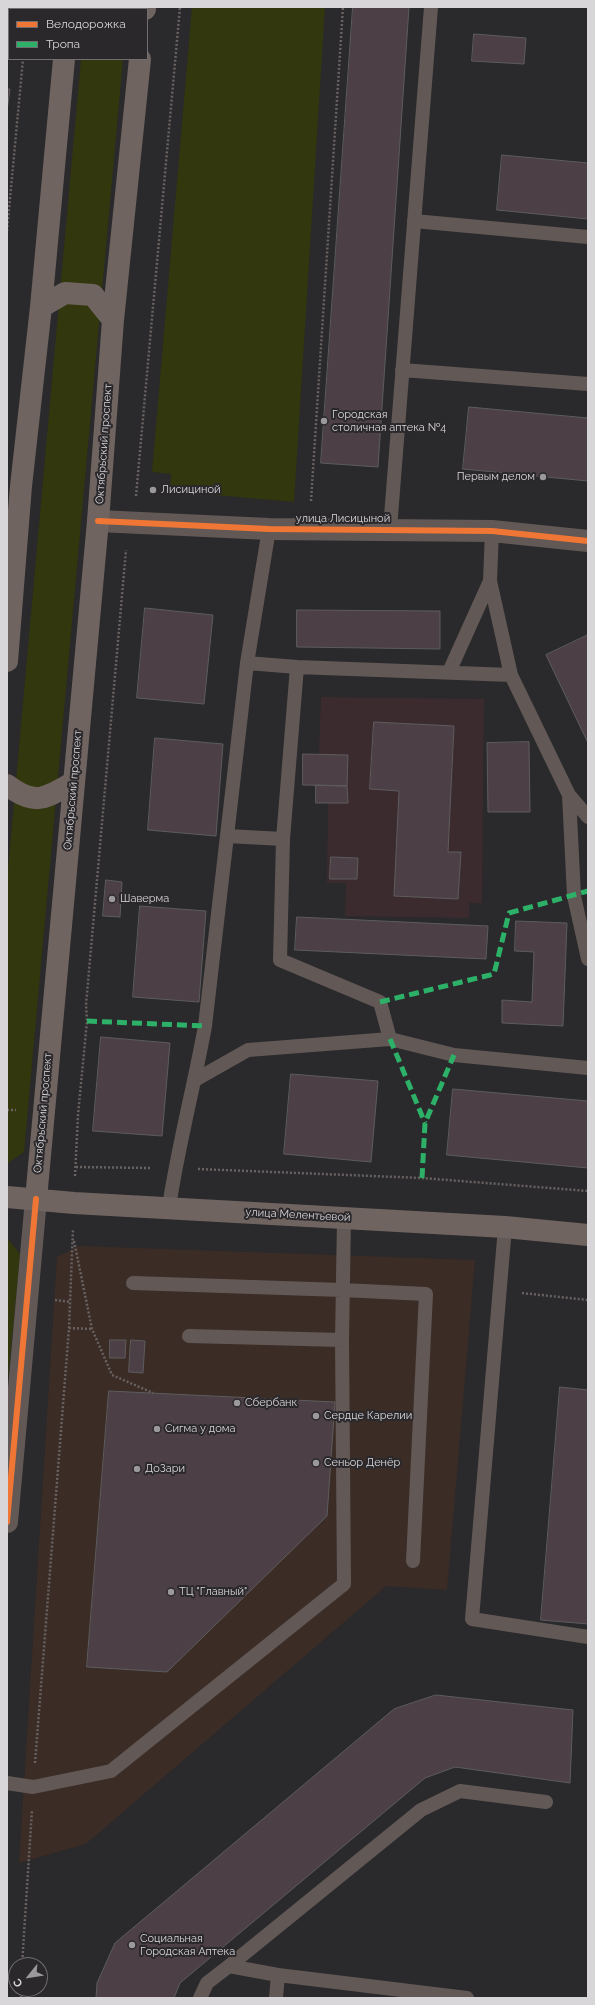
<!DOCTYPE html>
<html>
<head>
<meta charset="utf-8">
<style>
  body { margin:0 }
  #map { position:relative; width:595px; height:2005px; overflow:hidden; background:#2a292b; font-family:Raleway,sans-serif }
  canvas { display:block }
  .frame { position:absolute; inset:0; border:8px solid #d8d6d9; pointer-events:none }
  .legend { position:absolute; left:8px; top:8px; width:140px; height:52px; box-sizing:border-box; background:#2b282c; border:1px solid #706e71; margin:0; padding:5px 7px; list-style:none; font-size:12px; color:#d8d6d9 }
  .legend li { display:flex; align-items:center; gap:8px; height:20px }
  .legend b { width:20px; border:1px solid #706e71 }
  .north { position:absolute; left:8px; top:1957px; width:40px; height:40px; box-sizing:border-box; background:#2b282c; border:1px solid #706e71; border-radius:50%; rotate:240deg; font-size:11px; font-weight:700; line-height:16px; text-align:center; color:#d8d6d9 }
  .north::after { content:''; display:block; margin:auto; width:14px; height:18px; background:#9b999c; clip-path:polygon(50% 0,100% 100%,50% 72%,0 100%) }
</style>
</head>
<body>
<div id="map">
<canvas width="595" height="2005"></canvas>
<div class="frame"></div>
<ul class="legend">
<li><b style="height:5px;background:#f07635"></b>Велодорожка</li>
<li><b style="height:5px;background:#2db169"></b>Тропа</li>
</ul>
<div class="north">С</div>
</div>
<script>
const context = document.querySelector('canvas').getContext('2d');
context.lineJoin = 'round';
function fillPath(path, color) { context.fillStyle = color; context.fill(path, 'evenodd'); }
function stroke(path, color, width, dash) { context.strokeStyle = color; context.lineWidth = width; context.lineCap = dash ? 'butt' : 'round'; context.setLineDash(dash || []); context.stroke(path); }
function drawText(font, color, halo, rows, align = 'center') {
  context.font = font + ' Raleway,sans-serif'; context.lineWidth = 4; context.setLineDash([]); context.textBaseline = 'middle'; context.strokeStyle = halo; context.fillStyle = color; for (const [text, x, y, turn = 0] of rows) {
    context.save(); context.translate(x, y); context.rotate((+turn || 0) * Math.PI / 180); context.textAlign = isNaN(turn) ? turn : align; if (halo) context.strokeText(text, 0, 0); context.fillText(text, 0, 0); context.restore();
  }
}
fillPath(new Path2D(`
  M79,1246l396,14 -28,330 -61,-4 -300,258 -67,19 38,-606z`), '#3b2c26');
fillPath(new Path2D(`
  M321,697l163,2 -2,204h-13v15l-124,-2 1,-33h-19l1,-80h-12v-18h-13v-31h16z`), '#3b2b2f');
fillPath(new Path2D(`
  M192,7h133l-31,495 -124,-11 1,-17 -19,-2z
  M81,59h42l-99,1093 -17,12v-284z
  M7,1238l13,16 -13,137z`), '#32370e');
const building = new Path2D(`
  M353,7h56l-31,460 -57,-4z
  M474,34l52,4 -2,26 -52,-3z
  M7,89h3l-3,22z
  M502,155l86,8v56l-91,-9z
  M469,407l119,11v63l-125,-12z
  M145,608l68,7 -9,89 -67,-6z
  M297,610l143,1v38l-143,-2z
  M588,635v108l-42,-88z
  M374,722l80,4 -6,126h13l-3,47 -64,-3 5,-105 -29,-2z
  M155,738l68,6 -7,92 -68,-6z
  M529,742l1,70h-42l-1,-69z
  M303,754l45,1 -1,31 -44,-1z
  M316,785l31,1 1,17h-32z
  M331,857l27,1 -1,21h-27z
  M106,880l16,2 -2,35 -17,-1z
  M140,906l66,5 -7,91 -66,-5z
  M297,917l191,9 -2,33 -191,-9z
  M516,921l51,2 -4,103 -61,-3v-23l30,2 2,-50 -19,-1z
  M101,1037l69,6 -8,93 -69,-5z
  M291,1074l87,7 -7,81 -87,-8z
  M453,1089l135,12v67l-141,-13z
  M110,1340h16l-1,18h-15z
  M131,1340l14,1 -2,32 -14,-1z
  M560,1387l28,3v234l-47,-4z
  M109,1391l226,11 -8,114 -160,156 -80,-5z
  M436,1695l137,15 -3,73 -115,-16 -30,11 -245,205 -6,15h-78l1,-15 18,-40 279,-234z`);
fillPath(building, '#4c4046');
stroke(building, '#5d5c5d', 1);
stroke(new Path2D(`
  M27,9l1,-2
  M7,231l16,-172
  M136,496l44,-489
  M311,501l32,-494
  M7,1110h9
  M76,1167l75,1
  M198,1169l224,9 166,13
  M75,1176l3,-61 9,-94 -1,-16 40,-455
  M74,1241l18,88 20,46 41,18
  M522,1293l66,7
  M55,1300l15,2
  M69,1328l23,1
  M35,1763l34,-435 4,-99
  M22,1965l10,-155
  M21,1998v-9`), '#686261', 2.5, [2, 2]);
stroke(new Path2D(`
  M414,221l174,16
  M402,370l186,14
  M390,529l41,-522
  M492,531l-2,50 21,94
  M247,663l50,4 -14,172
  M297,667l214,8 58,120 5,101 14,63
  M449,672l41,-91
  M569,795l19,22
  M227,836l56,3 -3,121 100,42 10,37
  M195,1080l53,-30 142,-11 64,16 134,13
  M169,1207c9,-61 25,-120 36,-181l42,-363 22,-134
  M505,1227l-33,392 116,18
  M133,1283l209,7 84,4 -13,267
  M189,1336l153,4
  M7,1783l26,4 78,-16 233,-187 -2,-244 2,-122
  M229,1966l192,-156 39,-19 86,11
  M200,1998l7,-15 22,-17 49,9
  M276,1998l2,-23 189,23`), '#625956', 14);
stroke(new Path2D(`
  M98,521l171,8 223,2 96,10
  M7,1522l29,-323`), '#625956', 22);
stroke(new Path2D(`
  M69,9v-2
  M145,9v-2
  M41,307l24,-14 28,2 20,25
  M7,661l14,-175 20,-179 23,-248
  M7,785c29,22 38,13 67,-3
  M7,1197l67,6 431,24 83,8
  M36,1199l62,-678 15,-201 27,-261`), '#6f6460', 22);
stroke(new Path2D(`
  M380,1002l114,-28 15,-61 79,-22
  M87,1021l118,5
  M390,1039l35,84
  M422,1178l3,-55 29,-68`), '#2db169', 5, [10, 5]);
stroke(new Path2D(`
  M98,521l171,8 223,2 96,10
  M7,1522l29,-323`), '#f07635', 6);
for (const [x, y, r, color] of [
  [324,421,4,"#9b999c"],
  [543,477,4,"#9b999c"],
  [153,490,4,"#9b999c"],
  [112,899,4,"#9b999c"],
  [237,1403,4,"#9b999c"],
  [316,1416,4,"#9b999c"],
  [157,1429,4,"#9b999c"],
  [316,1463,4,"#9b999c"],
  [137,1469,4,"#9b999c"],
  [171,1592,4,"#9b999c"],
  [132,1945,4,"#9b999c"]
]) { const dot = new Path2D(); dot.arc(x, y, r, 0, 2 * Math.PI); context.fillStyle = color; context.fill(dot); stroke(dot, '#2b282c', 1.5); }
drawText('11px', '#d8d6d9', '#2b282c', [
  ["Городская",332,415],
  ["столичная аптека №4",332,428],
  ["Первым делом",535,477,"right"],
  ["Лисициной",161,490],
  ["Шаверма",120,899],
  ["Сбербанк",245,1403],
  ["Сердце Карелии",324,1416],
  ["Сигма у дома",165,1429],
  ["Сеньор Денёр",324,1463],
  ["ДоЗари",145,1469],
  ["ТЦ \"Главный\"",179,1592],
  ["Социальная",140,1939],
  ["Городская Аптека",140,1952]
], 'left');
drawText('11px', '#d8d6d9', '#2b282c', [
  ["Октябрьский проспект",104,444,-86],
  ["улица Лисицыной",343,519],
  ["Октябрьский проспект",73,790,-85],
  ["Октябрьский проспект",43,1113,-85],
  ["улица Мелентьевой",298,1215,3]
]);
</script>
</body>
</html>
